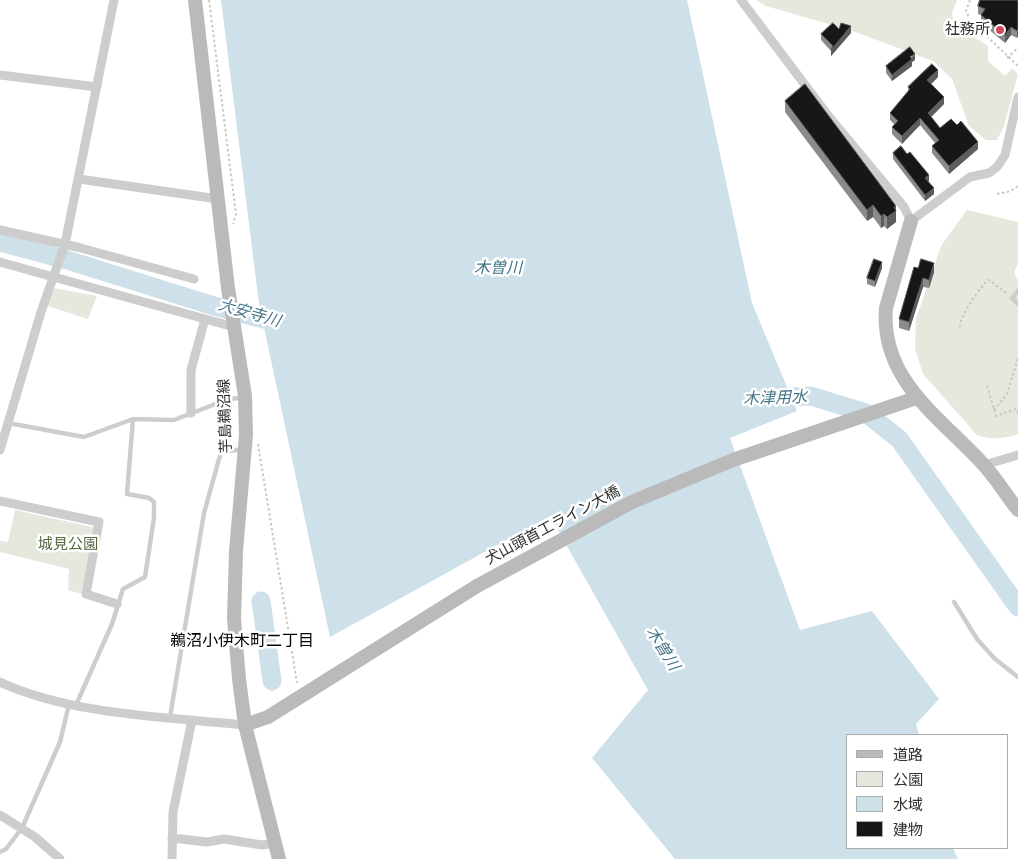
<!DOCTYPE html>
<html>
<head>
<meta charset="utf-8">
<style>
  body { margin:0 }
  #map { position:relative; width:1018px; height:859px; overflow:hidden; background:#fff; font-family:"Roboto Condensed","Noto Sans JP",sans-serif }
  canvas { display:block }
  .legend { position:absolute; left:846px; top:734px; width:162px; height:115px; box-sizing:border-box; background:#fff; border:1px solid #acacac; margin:0; padding:6px 9px; list-style:none; font-size:15px; color:#303030 }
  .legend li { display:flex; align-items:center; gap:10px; height:25px }
  .legend b { width:25px; border:1px solid #acacac }
</style>
</head>
<body>
<div id="map">
<canvas width="1018" height="859"></canvas>
<ul class="legend">
<li><b style="height:6px;background:#bababa"></b>道路</li>
<li><b style="height:14px;background:#e4e8dd"></b>公園</li>
<li><b style="height:14px;background:#cee0e9"></b>水域</li>
<li><b style="height:14px;background:#171717"></b>建物</li>
</ul>
</div>
<script>
const context = document.querySelector('canvas').getContext('2d');
context.lineJoin = 'round';
function fillPath(path, color) { context.fillStyle = color; context.fill(path, 'evenodd'); }
function stroke(path, color, width, dash) { context.strokeStyle = color; context.lineWidth = width; context.lineCap = dash ? 'butt' : 'round'; context.setLineDash(dash || []); context.stroke(path); }
function drawText(font, color, halo, rows, align = 'center') {
  context.font = font + ' "Roboto Condensed","Noto Sans JP",sans-serif'; context.lineWidth = 5; context.setLineDash([]); context.textBaseline = 'middle'; context.strokeStyle = halo; context.fillStyle = color; for (const [text, x, y, turn = 0] of rows) {
    context.save(); context.translate(x, y); context.rotate((+turn || 0) * Math.PI / 180); context.textAlign = isNaN(turn) ? turn : align; if (halo) context.strokeText(text, 0, 0); context.fillText(text, 0, 0); context.restore();
  }
}
fillPath(new Path2D(`
  M756,0h201l-5,13 2,11 34,22v15l17,15 7,-8 6,6 -14,52 -7,14h-11l-17,-14 -17,-47 -19,-18 -80,-30 -87,-25z
  M967,210l51,12v42l-4,8 4,9v153c-15,5 -26,6 -41,1l-54,-61 -8,-25 1,-30 25,-73z
  M54,288l43,8 -9,23 -40,-13z
  M15,510l81,18 -15,66 -13,-4 1,-21 -69,-17v-11l8,1z`), '#e4e8dd');
fillPath(new Path2D(`
  M221,0h466l65,303 45,108 -67,27 70,192 72,-19 67,88 -23,25 3,11h-72v113h106l5,11h-283l-83,-101 56,-68 -98,-174 -220,121 -71,-333z`), '#cee0e9');
stroke(new Path2D(`
  M0,242l67,18 147,46 73,19
  M767,398l44,-2 55,17 33,26 119,168
  M261,601l11,80`), '#cee0e9', 19);
stroke(new Path2D(`
  M209,0l27,214 -3,10
  M970,0l-4,11 4,9 48,46
  M1007,58l11,-10
  M997,194l14,-3 7,-5
  M960,327c-2,-8 22,-44 29,-47l17,13
  M987,386l9,30 20,-7 2,5
  M994,410l13,-16 11,-36
  M258,444l39,239`), '#c7c7c7', 2, [2.5, 2.5]);
stroke(new Path2D(`
  M1018,291l-6,7 6,6
  M8,423l76,14 49,-18 41,1 52,-20 17,-3
  M954,602l23,37 17,19 24,19
  M76,705l36,-81 11,-35 22,-12 9,-59v-16l-5,-4 -22,-4 6,-75
  M170,717l34,-204 17,-61 23,-3
  M0,852l6,-3 16,-21 38,-86 9,-38`), '#cdcdcd', 4.5);
stroke(new Path2D(`
  M741,0l89,118 74,89 7,14 59,-44 19,-4 8,-6 8,-12 13,-58
  M0,75l97,12
  M79,179l139,20
  M0,230l77,17 117,32
  M0,262l234,65
  M191,413v-43l14,-51
  M0,450l41,-138 24,-68 49,-244
  M984,465l34,-10
  M0,501l99,21 -13,72 31,10
  M0,682c71,33 167,35 245,43
  M0,815l35,22 25,22
  M172,838l35,4 17,-3 38,6 14,-2
  M172,859l1,-47 19,-92`), '#cdcdcd', 9);
stroke(new Path2D(`
  M195,0l33,288 17,108 1,39 -10,116 -2,68 5,60 6,46 34,134
  M911,221l-25,87c-6,72 54,109 97,156 13,14 23,31 35,46
  M245,725l23,-8 209,-131 155,-84 101,-42 183,-62`), '#bababa', 14);
fillPath(new Path2D(`
  M1018,0v36l-1,2 -6,-3 -6,8 -24,-20v-8l-3,-1v-8z
  M839,29l12,4 -20,23v-5l-10,-11v-6z
  M915,60l-3,2v4l-20,15 -6,-8v-7z
  M938,77l-7,7 13,20 -13,13 9,11 38,21 -29,25 -17,-21v-7l3,-3 -15,-18 -18,19 -10,-10v-7l3,-2 -5,-5v-7l18,-22v-4z
  M785,101l111,109v12l-9,7 -3,-3 -3,2 -8,-11 -6,4 -82,-109z
  M893,153l36,28h-1l6,13 -9,7 -32,-42z
  M914,267l20,5 -5,16 -6,-1 -14,44 -10,-3v-9z
  M882,268l-7,19 -8,-3v-6z`), '#8b8b8b');
fillPath(new Path2D(`
  M851,26v7l-20,23v-6z
  M1011,27v8l-6,8v-8z
  M1018,28v8l-1,2v-7z
  M915,54v6l-3,2v4l-20,15v-6z
  M938,70v7l-11,11v-8z
  M944,97v7l-16,16v-7z
  M920,118v7l-18,19v-8z
  M978,142v7l-29,25v-8z
  M929,175v6l-4,3v-6z
  M934,188v6l-9,7v-6z
  M873,205v12l-6,4v-11z
  M896,206v16l-9,7v-12l7,-10z
  M884,214v12l-3,2v-12z
  M882,262v6l-7,19v-6z
  M934,263v9l-5,16v-8z
  M923,278v9l-14,44v-9z`), '#5d5d5d');
const building = new Path2D(`
  M980,0h38v28l-1,3 -6,-4 -6,8 -24,-20 4,-6 -7,-3z
  M833,23l6,6 2,-6 10,3 -20,24 2,-4 -12,-12z
  M910,47l5,7 -5,3 2,2 -20,16 -6,-9z
  M932,64l6,6 -11,10 17,17 -16,16 12,15 11,-9 6,6 4,-4 17,21 -29,24 -17,-20 7,-6 -19,-22 -18,18 -10,-9 6,-6 -8,-8 20,-24 -2,-2z
  M805,84l91,122 -2,1 2,4 -9,6 -3,-3 -3,2 -8,-11 -6,5 -82,-109z
  M901,146l6,8 3,-2 19,23 -4,3 9,10 -9,7 -32,-42z
  M874,259l8,3 -7,19 -8,-3z
  M921,259l13,4 -5,17 -6,-2 -14,44 -10,-3 15,-52 4,1z`);
fillPath(building, '#171717');
stroke(building, '#5d5d5d', 1);
for (const [x, y, r, color] of [
  [1000,30,5,"#d2475b"]
]) { const dot = new Path2D(); dot.arc(x, y, r, 0, 2 * Math.PI); context.fillStyle = color; context.fill(dot); stroke(dot, '#fff', 2); }
drawText('15px', '#303030', '#fff', [
  ["社務所",990,30]
], 'right');
drawText('15px', '#303030', '#fff', [
  ["芋島鵜沼線",226,416,-92],
  ["犬山頭首工ライン大橋",553,526,-28]
]);
drawText('15px', '#566742', '#fff', [
  ["城見公園",68,545]
]);
drawText('italic 16px', '#46758a', '#fff', [
  ["木曽川",498,269],
  ["大安寺川",249,314,16],
  ["木津用水",775,399,-2],
  ["木曽川",662,649,58]
]);
drawText('16px', '#000', '#fff', [
  ["鵜沼小伊木町二丁目",242,642]
]);
</script>
</body>
</html>
